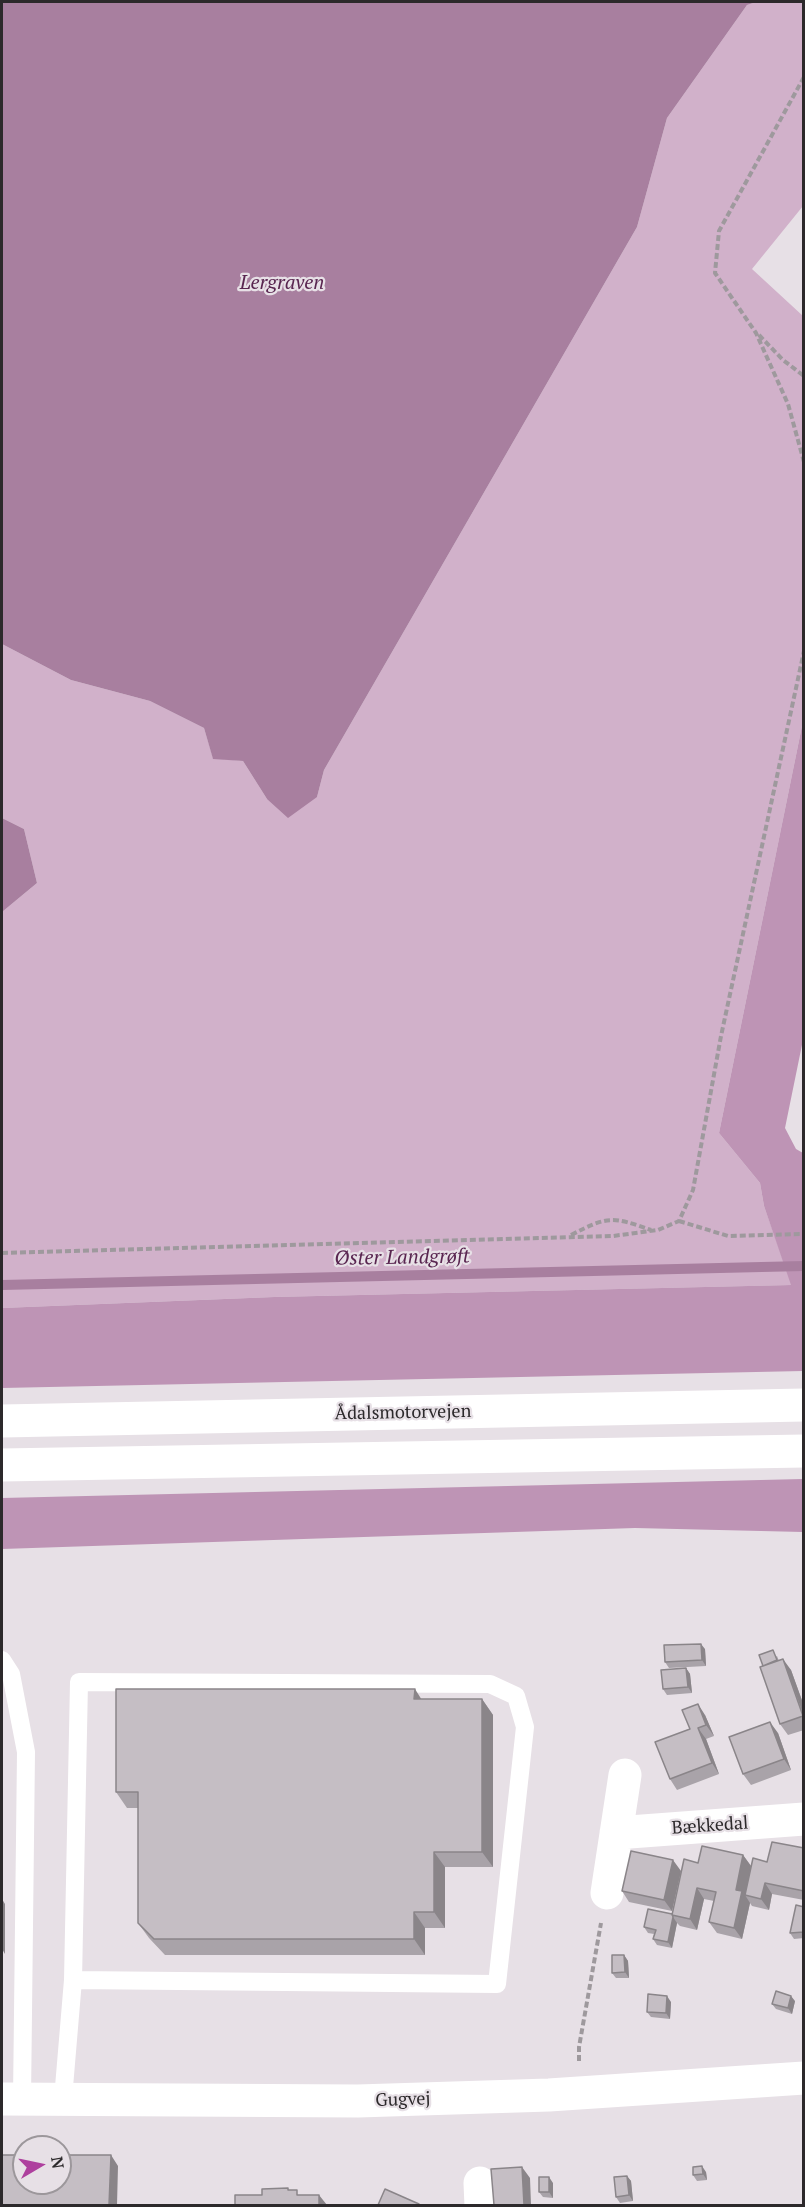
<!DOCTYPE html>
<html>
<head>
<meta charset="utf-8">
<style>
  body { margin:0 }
  #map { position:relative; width:805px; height:2207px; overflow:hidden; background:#e7e0e6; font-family:"PT Serif",serif }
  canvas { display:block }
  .frame { position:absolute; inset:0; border:3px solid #2c292b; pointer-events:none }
  .north { position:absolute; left:12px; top:2135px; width:60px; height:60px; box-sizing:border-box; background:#e7e0e6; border:2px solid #9c979b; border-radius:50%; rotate:81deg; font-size:16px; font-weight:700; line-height:24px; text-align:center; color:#2c292b }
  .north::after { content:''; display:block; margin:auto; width:21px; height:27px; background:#ae409e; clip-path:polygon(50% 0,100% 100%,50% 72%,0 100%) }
</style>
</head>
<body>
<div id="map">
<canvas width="805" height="2207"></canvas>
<div class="frame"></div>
<div class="north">N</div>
</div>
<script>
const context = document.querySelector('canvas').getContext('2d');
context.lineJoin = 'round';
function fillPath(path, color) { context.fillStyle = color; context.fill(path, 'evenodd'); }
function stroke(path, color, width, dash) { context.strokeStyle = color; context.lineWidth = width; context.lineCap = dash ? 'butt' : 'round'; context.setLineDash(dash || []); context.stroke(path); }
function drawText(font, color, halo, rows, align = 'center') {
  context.font = font + ' "PT Serif",serif'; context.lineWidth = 4.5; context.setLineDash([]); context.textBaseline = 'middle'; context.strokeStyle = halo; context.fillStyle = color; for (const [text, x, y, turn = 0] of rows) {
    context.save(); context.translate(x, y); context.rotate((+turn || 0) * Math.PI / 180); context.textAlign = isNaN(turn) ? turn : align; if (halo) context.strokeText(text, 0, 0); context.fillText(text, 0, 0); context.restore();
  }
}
fillPath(new Path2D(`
  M756,2h47v204l-51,63 51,47v405l-84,412 41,50 4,23 28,79 -518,12 -272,11v-396l35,-29 -13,-54 -22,-11v-174l69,36 79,21 54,27 9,30 30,3 24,38 50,-2 7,-27 313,-543 30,-109 80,-113z`), '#d1b1ca');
fillPath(new Path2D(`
  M803,721l1,314 -19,93 11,21 7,4v218l-801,17v-80l272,-11 517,-12 -27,-79 -4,-23 -41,-50z
  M803,1479v53l-168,-4 -633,21v-51z`), '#be94b5');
fillPath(new Path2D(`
  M2,2h754l-9,3 -80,113 -30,109 -313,543 -7,27 -29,21 -21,-19 -24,-38 -30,-2 -9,-31 -54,-27 -79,-21 -69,-36z
  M2,818l22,11 13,54 -35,29z`), '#a87f9f');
stroke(new Path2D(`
  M2,1285l802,-19`), '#a87f9f', 10);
stroke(new Path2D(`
  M804,77l-85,154 -4,42 41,60 32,71 16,58
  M759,335l24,25 21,16
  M679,1221l49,15 76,-2
  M571,1235c37,-19 41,-19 80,-5
  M2,1253l611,-17 45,-6 21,-9 14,-31 28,-154 83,-385
  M579,2061v-14l22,-124`), '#9e999d', 4, [6, 3]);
stroke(new Path2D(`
  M2,1660l9,14 15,78 -4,347
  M63,2099l10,-119 6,-298 411,2 26,12 9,31 -28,257 -424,-4`), '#fff', 18);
stroke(new Path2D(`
  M616,1833l188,-14
  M607,1893l18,-118
  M480,2183l1,23`), '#fff', 33);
stroke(new Path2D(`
  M2,2099l356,2 191,-6 255,-17`), '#fff', 33);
stroke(new Path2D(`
  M2,1421l802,-16
  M2,1465l802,-14`), '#fff', 33);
fillPath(new Path2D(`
  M705,1649l1,17 -37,2 -4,-6z
  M777,1656l2,5 12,9 13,36v24l-16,5 -8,-11 -17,-58z
  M686,1668l4,6 2,19 -25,2 -4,-6z
  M421,1699h61l11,16v152h-48v61h-20v27h-260l-16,-17 -11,-15v-115h-11l-11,-16z
  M705,1715l9,21 -8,3 13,35 -42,16 -7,-11 20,-50z
  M778,1733l13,37 -40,15 -8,-11z
  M804,1848v52l-32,-6 -3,16 -17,-4 -2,-3 -8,36 -25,-6 -8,-11 5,-21 -10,-2 -7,31 -17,-4 -3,-3 -5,25 -15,-3 -4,-6 1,-5 -6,-1 -4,-6 28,-13 26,-51 45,-8 8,11 16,-4z
  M681,1871l-9,40 -43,-9 -7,-11z
  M804,1907v31l-10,1 -4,-6z
  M624,1955l4,6 1,17h-13l-4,-5z
  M795,2001l-3,13 -16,-5 -4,-5z
  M671,2002l-1,17 -19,-2 -4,-5z
  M706,2172l1,8 -10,1 -4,-6z
  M627,2176l4,5 2,20 -13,2 -4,-6z
  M553,2183v15l-10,-1 -4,-5z`), '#a9a3a9');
fillPath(new Path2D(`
  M701,1644l4,5 1,17 -4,-6z
  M783,1659l8,11 13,36v10z
  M686,1668l4,6 2,19 -4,-6z
  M415,1689l10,16 -11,-6z
  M482,1699l11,16v152l-11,-15z
  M698,1704l7,11 9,21 -8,-11z
  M770,1722l8,11 13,37 -7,-11z
  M698,1728l8,11 13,35 -7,-11z
  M434,1852l11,15v61l-11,-16z
  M743,1855l8,11 -6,29 5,8 -8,36 -8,-11 2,-38z
  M673,1860l8,11 -9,40 -8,-11z
  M765,1883l7,11 -3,16 -8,-11z
  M697,1888l7,11 -7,31 -7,-11z
  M2,1899l3,5v50l-3,-5z
  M414,1912l11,16v27l-11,-16z
  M673,1917l4,6 -5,25 -4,-6z
  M624,1955l4,6 1,17 -4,-6z
  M667,1996l4,6 -1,17 -4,-6z
  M791,1996l4,5 -3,13 -4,-6z
  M111,2155l7,11 -1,39h-8z
  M702,2166l4,6 1,8 -4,-6z
  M522,2167l8,11 1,27h-7z
  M627,2176l4,5 2,20 -4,-6z
  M549,2177l4,6v15l-4,-6z
  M319,2195l8,10h-8z`), '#8a8589');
const building = new Path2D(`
  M701,1644l1,16 -37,2 -1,-17z
  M773,1650l4,10 -14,6 -4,-11z
  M783,1659l20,57 -23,8 -20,-57z
  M686,1668l2,19 -25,2 -2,-19z
  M116,1689h299l-1,10h68v153h-48v60h-20v27h-260l-16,-16v-131h-22z
  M698,1704l8,21 -8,3 14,35 -42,16 -15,-37 35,-13 -8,-19z
  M770,1722l14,37 -41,15 -14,-37z
  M772,1842l32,6v43l-39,-8 -4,16 -16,-4 8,-37 14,4z
  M702,1846l41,9 -7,35 6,1 -8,37 -25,-6 7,-30 -19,-4 -7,31 -18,-4 12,-56 14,4z
  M631,1851l42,9 -9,40 -42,-9z
  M796,1905l8,2v25l-14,1z
  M648,1909l24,5 1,3 -5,25 -15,-3 3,-9 -12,-3z
  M612,1955h12l1,17 -13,1z
  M776,1991l15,5 -3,12 -16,-4z
  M648,1994l19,2 -1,17 -19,-1z
  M2,2155h22v28h36v-28h51l-2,50h-107z
  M702,2166l1,8 -10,1v-8z
  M522,2167l2,38h-30l-3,-36z
  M627,2176l2,19 -13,2 -2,-20z
  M539,2177h10v15h-10z
  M288,2188v2h9v5h22v10h-84v-10h27v-6z
  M385,2189l34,15 -1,1h-40z`);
fillPath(building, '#c5bec4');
stroke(building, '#8a8589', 1.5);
drawText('18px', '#2c292b', '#e7e0e6', [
  ["Ådalsmotorvejen",403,1413,-1],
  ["Bækkedal",710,1826,-4],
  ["Gugvej",403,2100,-2]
]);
drawText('italic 20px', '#592550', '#e7e0e6', [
  ["Lergraven",282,283],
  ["Øster Landgrøft",402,1258,-1]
]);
</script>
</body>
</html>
